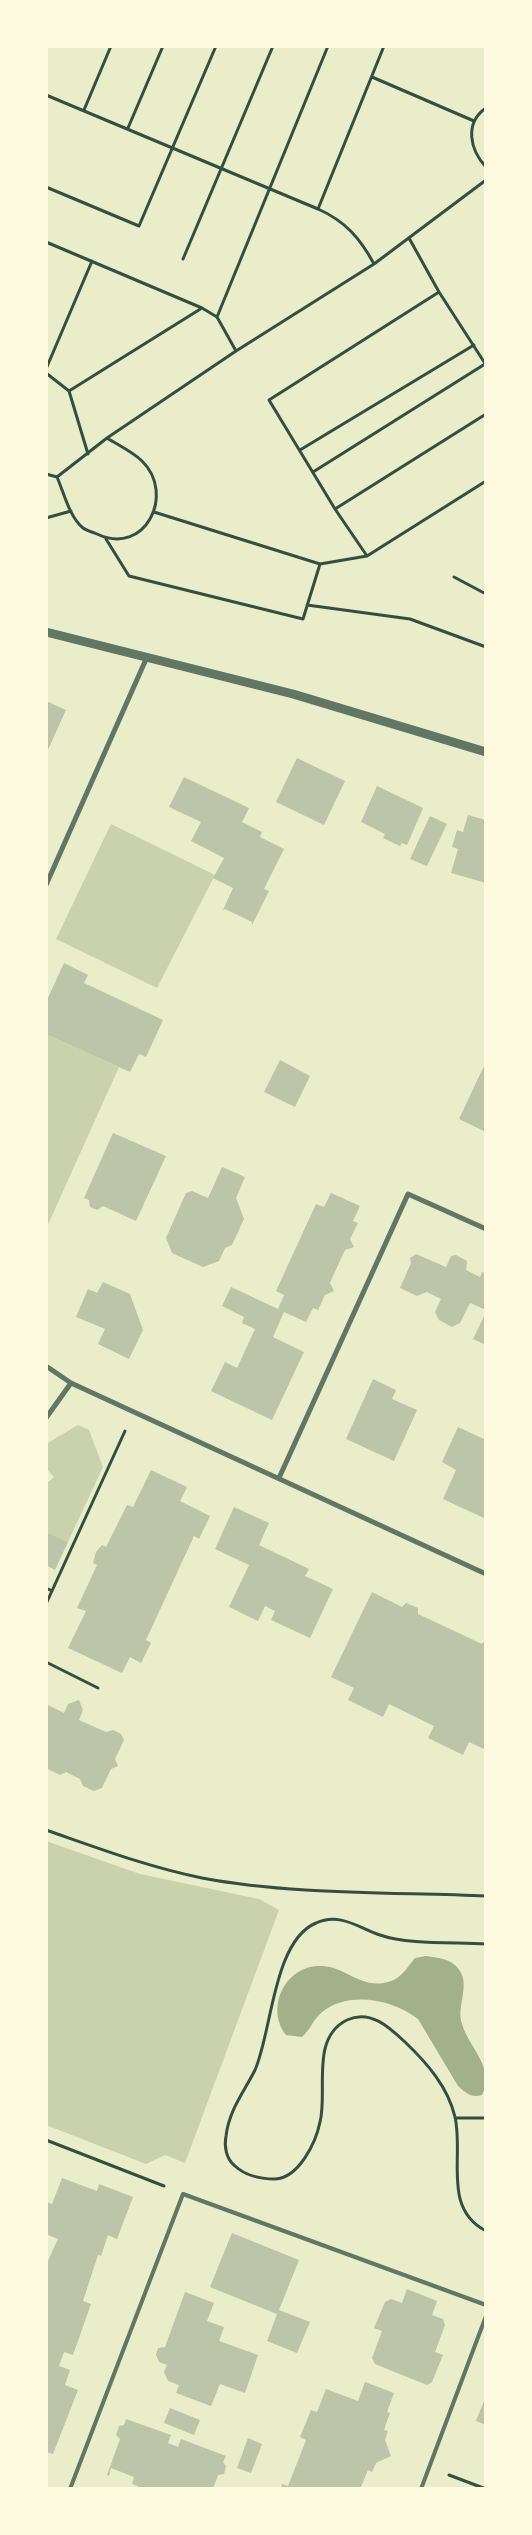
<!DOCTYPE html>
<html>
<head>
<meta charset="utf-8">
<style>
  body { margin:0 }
  #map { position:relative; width:532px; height:2535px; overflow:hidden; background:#e9edc9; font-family:"Archivo Narrow",sans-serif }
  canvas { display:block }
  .frame { position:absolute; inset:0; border:48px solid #fefae0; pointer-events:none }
</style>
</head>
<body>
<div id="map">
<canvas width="532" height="2535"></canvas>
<div class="frame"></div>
</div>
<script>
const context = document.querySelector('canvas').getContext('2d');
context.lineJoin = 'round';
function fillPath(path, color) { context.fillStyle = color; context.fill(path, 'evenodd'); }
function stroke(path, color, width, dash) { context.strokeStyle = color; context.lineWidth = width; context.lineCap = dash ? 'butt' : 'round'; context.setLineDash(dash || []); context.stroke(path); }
fillPath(new Path2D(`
  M111,824l104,51 -58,113 -101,-49z
  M46,1034l73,33 -73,162z
  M78,1425l11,5 14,37 -35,75 -22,-10v-48l8,-7 -8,-9v-24z
  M46,1841l94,33 119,25 20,11 -94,253 -20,-8 -19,9 -100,-39z`), '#cad2ad');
fillPath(new Path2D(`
  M426,1956c13,2 27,3 34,15 10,16 -4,36 2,53 7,24 34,44 20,71 -11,3 -16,-2 -24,-9l-40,-67c-25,-20 -71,-29 -97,-6 -8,7 -11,17 -19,24l-16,-2c-21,-27 -1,-70 35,-69 22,0 39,21 62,17 17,-2 22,-13 32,-25z`), '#a3b18a');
fillPath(new Path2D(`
  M46,701l20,9 -20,44z
  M297,758l48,23 -21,44 -48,-23z
  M184,777l65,31 -7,14 20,10 -2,5 24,12 -20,40 5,2 -17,34v-3l-27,-13 -2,1 10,-22 -20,-10 11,-20 -33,-17 10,-19 -32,-15z
  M377,786l46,22 -16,37 -5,-2 -2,3 -17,-8 2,-4 -24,-12z
  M468,815l18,5v63l-35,-10 7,-24 -6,-2 5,-17 6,2z
  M430,816l17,8 -20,42 -17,-7z
  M64,963l24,12 -4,8 79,37 -17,37 -7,-3 -9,18 -84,-38v-32z
  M280,1060l30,16 -15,31 -31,-15z
  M484,1066l2,1v65l-27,-13z
  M113,1133l53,23 -30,65 -33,-15 -6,4 -7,-3 -1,-7 -5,-2z
  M222,1167l23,10 -9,21 8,21 -12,26 -7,3 -6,13 -16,6 -31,-14 -6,-15 20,-45 6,-2 16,7z
  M331,1193l29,13 -7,15 5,2 -8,16 4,8 -9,3 -7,15 -8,18 4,8 -9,4 -7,15 -5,-2 -7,14 -22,-10 -11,25 31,15 -32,68 -61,-29 14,-29 12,6 18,-39 -13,-6 2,-6 -22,-11 9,-19 47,22 6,-14 -8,-4 40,-87 8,3z
  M416,1254l30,13 5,-11 5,-1 11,6 -1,9 14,7 2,-5 4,2v36l-16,-7 -10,20 -8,4 -13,-7 -4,-8 6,-13 -14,-7 -10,4 -17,-8 11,-25 -1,-5z
  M103,1282l27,12 13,36 -14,29 -31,-15 7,-15 -29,-12 12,-28 9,4z
  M486,1312v33l-13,-6z
  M373,1379l23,11 -4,9 25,11 -23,51 -48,-22z
  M458,1427l28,13v79l-43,-20 13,-29 -14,-8z
  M151,1470l36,17 -7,14 30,15 -11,23 -5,-3 -48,104 5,3 -10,20 -11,-6 -8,16 -54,-25 18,-37 -9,-3 20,-43 -4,-2 3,-11 6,-7 4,2 21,-42 6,2z
  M234,1507l35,16 -10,22 50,24 -4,7 28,13 -23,49 -39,-18 4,-9 -10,-5 -7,15 -29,-14 20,-42 -34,-16z
  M46,1532l22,10 -13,28 -9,-5z
  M372,1592l30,15 4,-4 12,5v6l64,30 4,-4v110l-17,-8 -6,13 -35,-17 6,-12 -45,-22 -6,13 -35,-17 6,-12 -23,-11z
  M79,1700l4,10 -4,10 27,12 7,-2 8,4 3,6 -9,19 3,7 -7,3 -9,19 -8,3 -11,-5 -3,-7 -14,-7 -6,3 -14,-7v-64l18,9 4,-9z
  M62,2178l35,13 2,-7 34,13 -16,42 -9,-4 -7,21 -3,-1 -15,46 8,3 -18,51 -9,-3 -5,14 11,4 -5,15 13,5 -25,64 -7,-2v-187l12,-26 -12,-5v-32l6,2z
  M232,2233l67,27 -20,50 31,12 -13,31 -30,-12 10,-27 -67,-27z
  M407,2289l30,12 -5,14 11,4 2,6 -10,27 8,3 -11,27 -5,3 -52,-21 -3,-6 10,-27 -8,-3 11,-26 6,-3 11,4z
  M185,2292l29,11 -7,18 17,6 -5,14 39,14 -13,38 -25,-9 -9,22 -35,-13 3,-8 -11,-4 -4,-9 3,-7 -8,-3 -3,-7 2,-7 7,-1z
  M365,2382l29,11 -7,19 3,1 -6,17 4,1 -3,9 6,16 -15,7 -4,9 -4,-2 -8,19h-79l1,-5 6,2 18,-46 -6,-3 11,-27 6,2 9,-23 32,12z
  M486,2396v29l-10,-4z
  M170,2408l30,12 -6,15 -30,-12z
  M126,2419l45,16 -3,8 10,4 3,-8 45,17 -3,6 3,4 -2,8 -6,1 -5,14h-69l-12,-5 2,-7 -23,-9 -2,8 -2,-1 13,-36 -4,-4 3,-9 5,-1z
  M248,2438l14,6 -11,29 -14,-5z`), '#bcc5a7');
stroke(new Path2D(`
  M372,77l102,44
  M46,95l272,114 66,-163
  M486,108c-22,15 -16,42 0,59
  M84,110l27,-64
  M128,128l35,-82
  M46,187l93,39 77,-180
  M318,209c27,12 42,29 56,55
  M409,238l30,54
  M46,242l156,66 15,9 19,34
  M183,259l90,-213
  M217,317l111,-271
  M46,369l46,-108
  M46,373l23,18 19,63
  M69,391l133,-83
  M300,450l174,-105
  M313,472l172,-108
  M46,474l11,3 50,-39 129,-87 138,-87 112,-84
  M57,477c7,16 12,39 26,51 4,3 10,4 14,6 48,23 79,-40 45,-73 -9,-9 -24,-16 -35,-23
  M335,509l151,-95
  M46,518l25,-7
  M106,539l23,37 174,43 17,-55 -166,-52
  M367,556l-32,-47 -66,-109 170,-108 47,73
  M320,564l47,-8 119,-75
  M454,577l32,17
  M307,605l103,14 76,28
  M46,1588l6,3
  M46,1604l79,-173
  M46,1662l52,26
  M46,1830c52,18 102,37 156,48 90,17 192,14 284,18
  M486,1944c-31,-2 -78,1 -106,-9 -21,-7 -40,-23 -64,-12 -43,18 -44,109 -61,147 -11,22 -26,40 -29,66 -2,10 0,23 9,30 11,10 26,13 40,13 24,-1 41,-37 45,-57 8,-31 -10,-84 27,-102 23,-11 42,7 58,22 22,21 43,45 50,75 9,40 -13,91 31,114
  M455,2118h31
  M46,2140l118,46
  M449,2475l37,14`), '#344e41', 3);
stroke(new Path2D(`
  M70,2489l113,-295 303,111
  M421,2489l65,-173`), '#617663', 4);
stroke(new Path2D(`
  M46,885l101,-228
  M46,1366l25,17 415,191
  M46,1418l25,-35
  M279,1478l129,-284 78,35`), '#617663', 5);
stroke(new Path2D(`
  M46,632l247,62 193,58`), '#617663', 9);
</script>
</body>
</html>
